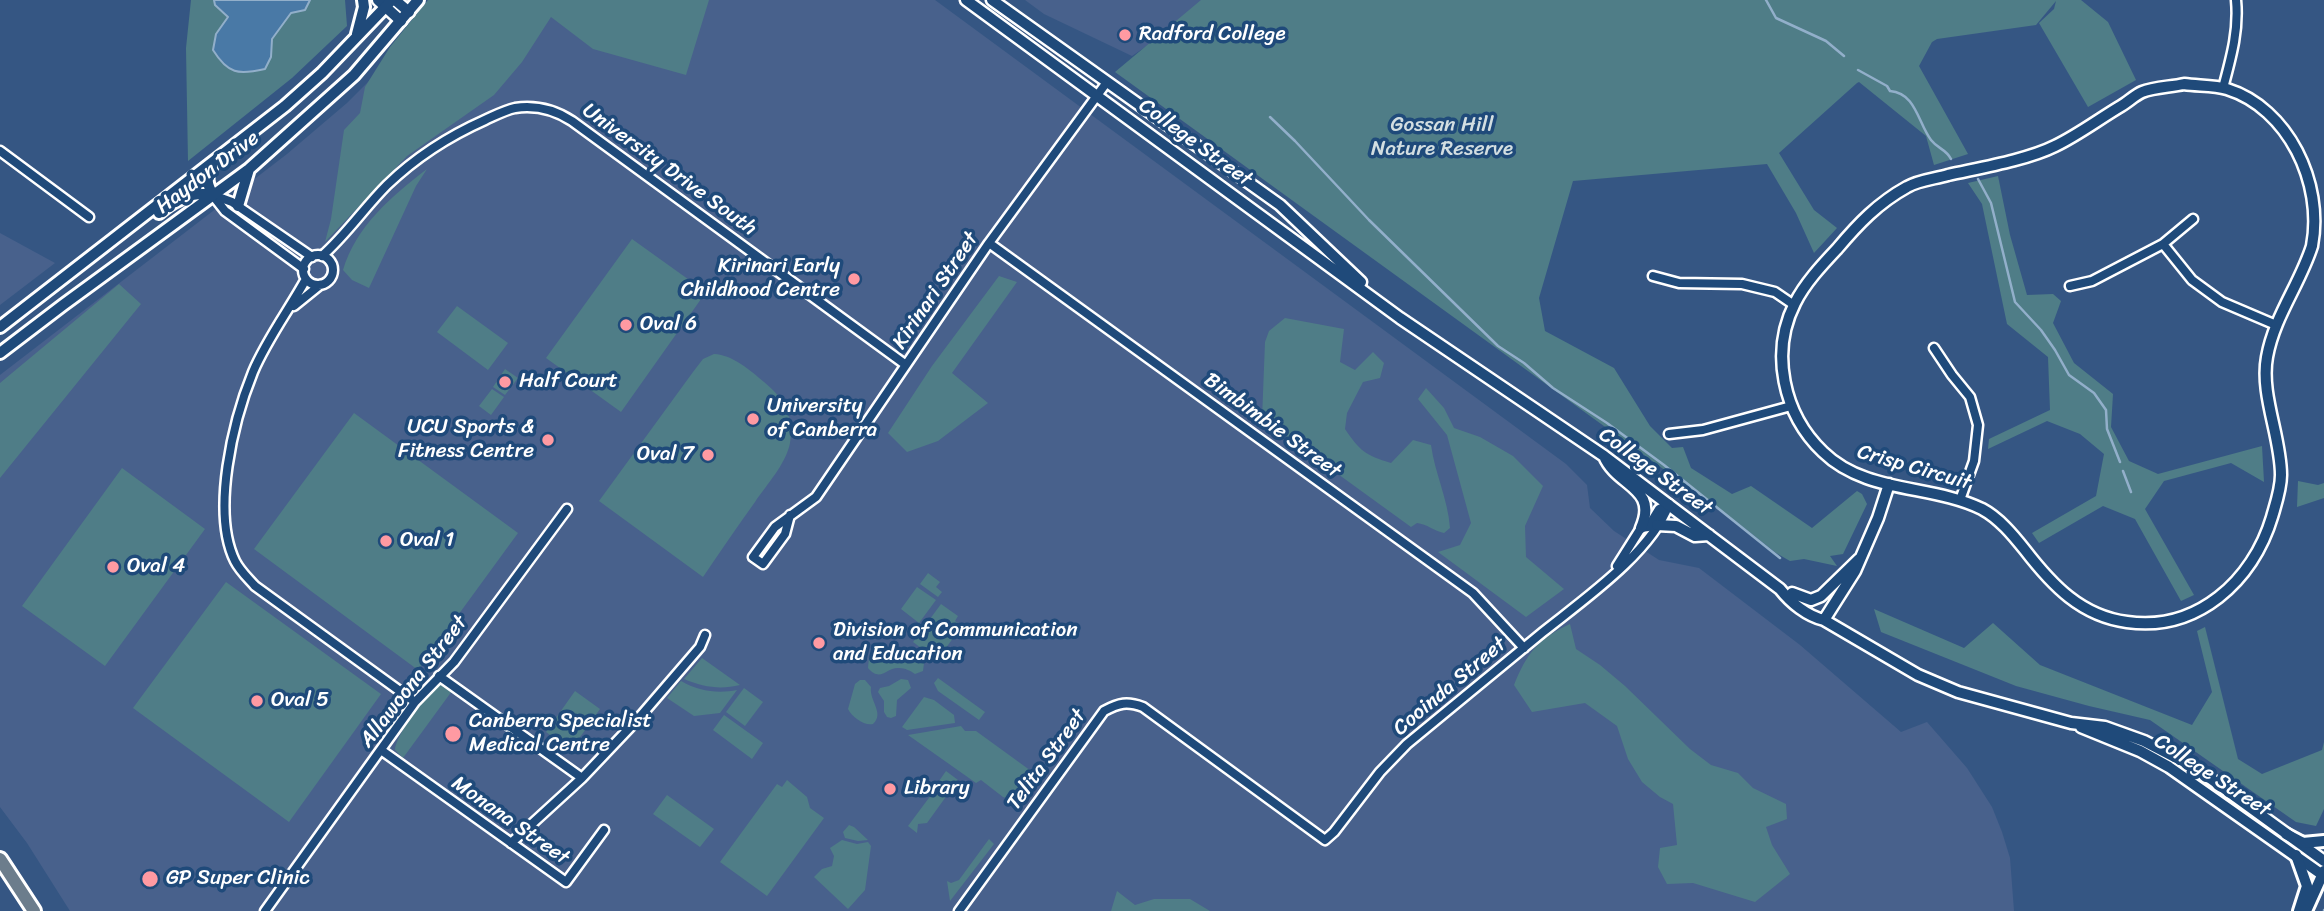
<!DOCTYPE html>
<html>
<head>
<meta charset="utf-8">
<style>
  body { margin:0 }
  canvas { display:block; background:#355683 }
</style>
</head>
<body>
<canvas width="2324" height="911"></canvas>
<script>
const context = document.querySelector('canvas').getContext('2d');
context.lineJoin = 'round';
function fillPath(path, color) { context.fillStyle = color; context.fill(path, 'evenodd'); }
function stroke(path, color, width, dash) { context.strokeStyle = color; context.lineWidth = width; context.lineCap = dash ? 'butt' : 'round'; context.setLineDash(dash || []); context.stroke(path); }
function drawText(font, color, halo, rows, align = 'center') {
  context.font = font + ' Sriracha,sans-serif'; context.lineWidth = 7; context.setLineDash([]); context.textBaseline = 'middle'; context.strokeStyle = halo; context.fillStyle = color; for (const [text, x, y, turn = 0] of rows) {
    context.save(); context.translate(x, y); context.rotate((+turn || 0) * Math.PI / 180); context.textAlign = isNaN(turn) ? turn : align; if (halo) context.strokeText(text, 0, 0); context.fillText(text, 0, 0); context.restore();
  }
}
fillPath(new Path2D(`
  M442,0h493l631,464 21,21 3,23 24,23 45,29 40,8 101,77 101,87 26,-10 40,46 25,39 10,25 8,26 4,53h-1944l-43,-68 -27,-36v-432l287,-221 60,-51 56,-56z
  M1025,0h189l-82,56 -88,-42z
  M0,233l55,30 -55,42z`), '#48618c');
fillPath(new Path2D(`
  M191,0h154l2,26 -55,52 -104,83 -2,-113z
  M428,0h281l-23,75 -93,-26 -42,-32 -29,45 -28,33 -87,61 -82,86 6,-23 13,-89 16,-17 5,-26 25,-40z
  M1201,0h880l27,22 28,58 -48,27 -49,-84 15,-14 2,-8 -20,24 -99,14 -5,3 -13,24 49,88 -34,11 -8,-29 -67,-54 -2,1 -78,70 35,57 23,18 -23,25 -18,-40 -29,-49 -194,17 -34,117 6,33 69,37 36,58 22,22 11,-1 8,21 41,26 19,-8 61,42 45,-37 5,3 5,10 -24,50 -13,2 7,10 -33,-7 -14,2 -14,-8 -34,-27 -627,-454z
  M427,169l-11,17 -47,102 -17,-8 -9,-10c13,-44 49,-74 84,-101z
  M1998,176l12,59 17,60 26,-1 8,7 -8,22 21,40 39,31 -2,33 18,34 29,13 104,-28 2,36 -33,-19 -67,18 -19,28 49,86 -13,6 -46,-82 -32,-13 -64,37 -7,-10 64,-37 8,-42 -24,-20 -33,-13 -59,28 1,-10 61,-29 -2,-53 -41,-33 -25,-120 -14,-21z
  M632,239l74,53 -85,120 -75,-54z
  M999,276l18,6 -65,91 36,30 -50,38 -31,11 -19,-19 44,-67z
  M119,284l22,20 -141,174v-95z
  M457,306l51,37 -20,27 -51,-38z
  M1285,318l59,11 -4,33 15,8 18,-18 11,11 -4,15 -17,4 -16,31 -2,16c15,22 20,26 46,34l22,-23 18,5c4,29 17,54 19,83l-6,5c-10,-2 -17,-9 -27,-10l-6,4 -149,-108 3,-77 4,-11z
  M714,354c19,1 36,16 50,28 19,15 31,36 26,61 -4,21 -23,41 -35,59 -18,25 -35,50 -52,75l-104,-76 94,-129 10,-13z
  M505,369l13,9 -13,17 -12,-8z
  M1426,388l18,20 10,20 26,9 33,19 30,30 -18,40 1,31 38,32 -38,28 -88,-65 22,-7 11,-22 -24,-88 -29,-36z
  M492,389l12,8 -13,18 -12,-9z
  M354,413l164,120 -100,137 -164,-121z
  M122,468l83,61 -100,137 -83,-60z
  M2298,481l20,4 6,-2v15l-27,9z
  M928,573l12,9 -4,5 6,5 -4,5 -18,-13z
  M226,582l155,112 -92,128 -156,-114z
  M917,587l19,13 -17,23 -18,-14z
  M941,604l17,12 -3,5 7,5 -25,34 -24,-18z
  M1874,609l90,39 29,-25 47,42 152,60 20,-33 -15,-61 8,-4 33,132 24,15 60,-24 2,-8v67l-8,17 -20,-4 -146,-102 -61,-14 -73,-20 -135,-54z
  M1570,624l6,25 24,16 25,21 65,63 21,16 27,8 15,15 33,16 1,15 -21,8 6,18 18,29 -35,28 -62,-19 -26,1 -9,-17 2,-19 17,-3 -4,-41 -13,-7 -18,-15 -14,-23 -11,-33 -32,-23 -53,9 -18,-27c13,-32 24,-46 56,-61z
  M891,647l30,12 3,4 -1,8 -8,3c-4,-3 -10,-6 -16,-6 -13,-1 -18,15 -31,0l1,-11c6,-7 15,-4 22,-10z
  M702,658l38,27c-20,5 -37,2 -56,-6z
  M938,678l47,34 -6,8 -41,-29 -4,-8z
  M901,679l7,1 3,8 -14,12 -1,16 -5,2 -4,-1 -3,-5v-11l-6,-9 2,-4 9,-2z
  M860,680h5l6,7c-2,14 14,26 2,37 -9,2 -21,-7 -25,-15l7,-25z
  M681,681c17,10 37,13 56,9l-17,23 -26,3 -27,-18z
  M448,685l-1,3 5,3 -49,67 -8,-8c0,-13 30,-55 42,-63 5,-3 5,-2 11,-2z
  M744,688l19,14 -18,24 -19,-14z
  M575,691l25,18 -29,41 -25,-18z
  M924,697l10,3 20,15 1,8 -48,7 -5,-3z
  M724,715l39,28 -11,16 -39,-29z
  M961,726l4,5h11l62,45 -19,26 -16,-5 -22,-17 -5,3 -68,-48z
  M946,771l12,9 -31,43 -9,1 -1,9 -9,-7 32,-43 -1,-2z
  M787,780l20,17 3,11 14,10 -57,78 -47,-34 57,-78 5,3z
  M667,795l47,34 -14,18 -47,-33z
  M849,825l5,2 14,13 -10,1 -13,-3 -2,-6z
  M989,839l5,5 -44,57 -3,-20 4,2 8,-3z
  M842,840l15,4 11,-2 3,4 -6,44 -17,19 -34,-32 8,-8 10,-3 2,-10 -4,-8z
  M1117,891l18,14 19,-6h36l20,12h-99z`), '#4f7d87');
const water = new Path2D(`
  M214,0h96l-5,10 -14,3 -19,26 -1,18 -6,12c-27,6 -37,5 -52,-19l3,-16 12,-17 -13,-12z`);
fillPath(water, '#4979a6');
stroke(water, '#92afca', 2);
stroke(new Path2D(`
  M1766,0l10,18 50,23 18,15
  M1858,70l29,16 3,5c26,2 28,32 41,49 7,9 15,9 20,19
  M1270,117l25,24 74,79 129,126 26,17 29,25 54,35 57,42 116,93
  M1978,179l13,24 24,99 26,28 14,20 14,25 25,18 12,17 1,19 13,33
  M2123,471l8,21
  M2324,911v-1`), '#92afca', 2.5);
const minor = new Path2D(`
  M2223,88c8,-30 16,-57 13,-88
  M0,151l89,66
  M213,195l19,7 80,55
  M214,197l11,14 79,58
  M989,243l484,350 51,55
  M2163,244l29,36 30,22 54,23
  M303 270a15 15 0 1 1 30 0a15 15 0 1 1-30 0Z
  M322,256c24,-21 42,-48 65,-71 29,-28 62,-49 98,-65 9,-4 20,-10 30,-12 20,-3 40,2 57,13l334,244
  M1653,276l26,7 63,1 33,8 19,13
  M306,279c-17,31 -39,60 -53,93 -20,49 -42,140 -18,189 5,10 13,17 20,25l160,116
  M2070,286l22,-5 71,-37 30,-25
  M294,306l26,-21
  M1934,348l18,27 18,22 8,28 -4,36 -14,39
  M1669,434l34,-4 88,-24
  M790,515l-5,19 -22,30 -10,-7 22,-30 41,-30 173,-254 118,-161
  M1617,566l24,-38 7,-1 11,-18 10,-5
  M439,676l143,102
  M381,750l185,132 38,-52
  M511,843l71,-65 56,-59 62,-72 5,-12
  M265,911l150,-209 39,-40 113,-153
  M959,911l145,-200c15,-8 23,-10 39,-4l182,133 9,-8 46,-60 27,-28c45,-37 91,-75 136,-112 40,-32 108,-79 126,-128`);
const tertiary = new Path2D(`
  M378,0l23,21
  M395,0l14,12
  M966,0l434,318 204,138 176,133c11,14 27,27 44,31l94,55 40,17 113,31 34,4 39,14 52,27 128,93
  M992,0l288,205 81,77
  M2184,84c14,2 30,1 43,5 61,19 97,94 85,157 -12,38 -38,71 -45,111 -7,37 14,80 14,118 0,14 -5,28 -9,42 -19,64 -75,115 -145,105 -46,-6 -75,-37 -102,-72 -12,-15 -26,-32 -43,-41 -51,-25 -116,-15 -159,-57 -40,-38 -53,-100 -28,-149 10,-20 27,-38 42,-54 21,-25 41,-46 70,-62 12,-7 27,-8 41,-12 31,-7 79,-15 107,-29 23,-11 44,-27 66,-40 7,-4 14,-11 21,-14 12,-5 29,-5 42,-8z
  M1604,456c13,31 55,31 37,72
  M1657,525l19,1 19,10 14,-1
  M1792,593l19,7 10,-4 38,-37
  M1824,620l31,-49 23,-53 11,-34
  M2081,727l59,24 29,16 155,109`);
const secondary = new Path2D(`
  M357,34l7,-27 -1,-7
  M212,166c-7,10 -5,19 1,29
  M238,206l11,-37
  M159,213c16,-14 33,-22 54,-18
  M0,327l285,-221 37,-33 70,-73
  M0,353l63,-48 186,-136 105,-94 64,-75
  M2286,834l17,9 21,-2
  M2296,855l11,31 -8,25
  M2306,911l18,-40`);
const primary = new Path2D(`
  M0,859l34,52`);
stroke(minor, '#fff', 13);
stroke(tertiary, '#fff', 15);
stroke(secondary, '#fff', 16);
stroke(primary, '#fff', 18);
stroke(minor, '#1f4a7a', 8);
stroke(tertiary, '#1f4a7a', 10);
stroke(secondary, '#1f4a7a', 10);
stroke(primary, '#6c7d8c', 12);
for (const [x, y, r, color] of [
  [1125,35,7,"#ff9aa2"],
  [854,279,7,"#ff9aa2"],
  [626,325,7,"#ff9aa2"],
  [505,382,7,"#ff9aa2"],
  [753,419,7,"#ff9aa2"],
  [548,440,7,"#ff9aa2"],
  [708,455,7,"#ff9aa2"],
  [386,541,7,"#ff9aa2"],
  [113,567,7,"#ff9aa2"],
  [819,643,7,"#ff9aa2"],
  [257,701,7,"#ff9aa2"],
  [453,734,9,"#ff9aa2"],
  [890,789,7,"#ff9aa2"],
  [150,879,9,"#ff9aa2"]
]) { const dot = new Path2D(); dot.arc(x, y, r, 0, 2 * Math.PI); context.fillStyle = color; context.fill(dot); stroke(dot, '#1f4a7a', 2.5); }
drawText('21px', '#fff', '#1f4a7a', [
  ["Radford College",1139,35],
  ["Kirinari Early",840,267,"right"],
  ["Childhood Centre",840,291,"right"],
  ["Oval 6",640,325],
  ["Half Court",519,382],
  ["University",767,407],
  ["of Canberra",767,431],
  ["UCU Sports &",534,428,"right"],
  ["Fitness Centre",534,452,"right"],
  ["Oval 7",694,455,"right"],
  ["Oval 1",400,541],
  ["Oval 4",127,567],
  ["Division of Communication",833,631],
  ["and Education",833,655],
  ["Oval 5",271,701],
  ["Canberra Specialist",469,722],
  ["Medical Centre",469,746],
  ["Library",904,789],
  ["GP Super Clinic",166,879]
], 'left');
drawText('21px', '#d3dee1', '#1f4a7a', [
  ["Gossan Hill",1442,126],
  ["Nature Reserve",1442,150]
]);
drawText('21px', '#fff', '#1f4a7a', [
  ["College Street",1195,143,36],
  ["University Drive South",669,170,36],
  ["Haydon Drive",208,173,-37],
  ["Kirinari Street",936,291,-56],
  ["Bimbimbie Street",1272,426,36],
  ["Crisp Circuit",1914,468,16],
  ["College Street",1655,472,36],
  ["Allawoona Street",414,682,-52],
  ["Cooinda Street",1450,687,-40],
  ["Telita Street",1047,760,-54],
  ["College Street",2212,776,33],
  ["Monana Street",510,821,35]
]);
</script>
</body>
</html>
